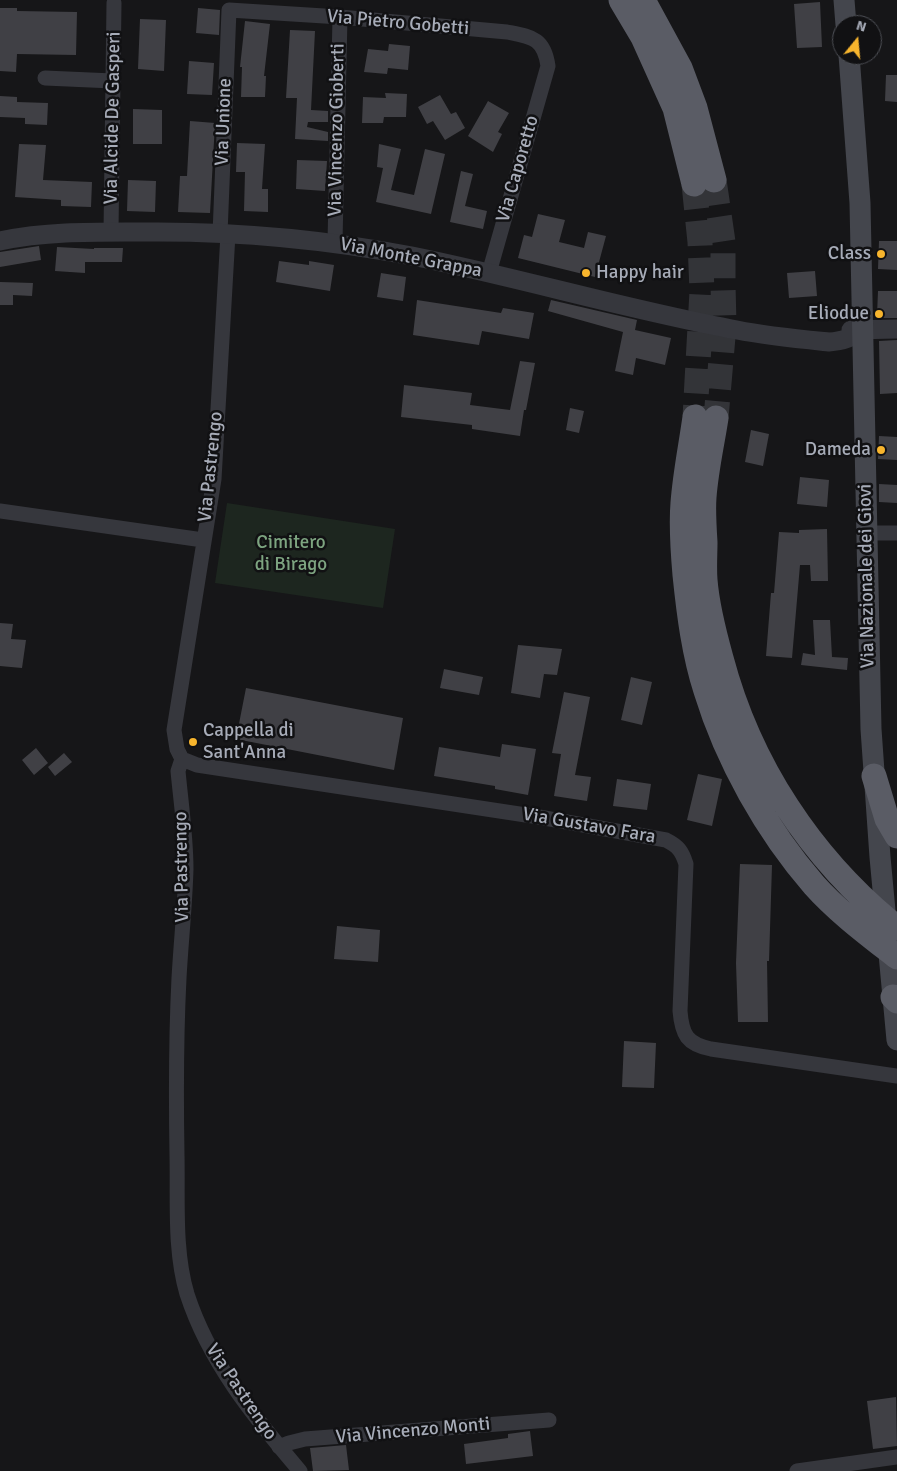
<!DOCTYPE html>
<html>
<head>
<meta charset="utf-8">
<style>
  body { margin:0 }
  #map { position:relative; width:897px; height:1471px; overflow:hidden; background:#161618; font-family:Signika,sans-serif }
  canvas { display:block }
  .north { position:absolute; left:832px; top:15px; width:50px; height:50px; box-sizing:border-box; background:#111113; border:1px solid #4d4f55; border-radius:50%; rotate:17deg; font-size:14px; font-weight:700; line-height:20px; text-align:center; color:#a7acb8 }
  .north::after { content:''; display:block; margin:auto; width:18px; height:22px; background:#f8b52d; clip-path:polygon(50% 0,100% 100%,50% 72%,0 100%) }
</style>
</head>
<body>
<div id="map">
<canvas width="897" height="1471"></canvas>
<div class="north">N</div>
</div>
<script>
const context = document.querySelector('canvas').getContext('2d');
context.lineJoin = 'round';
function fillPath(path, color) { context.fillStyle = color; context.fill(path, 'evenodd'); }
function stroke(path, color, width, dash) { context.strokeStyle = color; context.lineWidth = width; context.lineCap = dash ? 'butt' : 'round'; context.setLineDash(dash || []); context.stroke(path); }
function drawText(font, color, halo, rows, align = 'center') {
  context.font = font + ' Signika,sans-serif'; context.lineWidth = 5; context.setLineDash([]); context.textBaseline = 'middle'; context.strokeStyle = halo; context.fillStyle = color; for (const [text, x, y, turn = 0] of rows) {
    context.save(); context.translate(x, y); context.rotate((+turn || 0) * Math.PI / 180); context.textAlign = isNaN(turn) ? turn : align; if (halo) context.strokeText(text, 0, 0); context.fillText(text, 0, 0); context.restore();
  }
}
fillPath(new Path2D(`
  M227,503l168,26 -12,79 -168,-25z`), '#1d261f');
fillPath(new Path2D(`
  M820,2l2,45 -25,1 -3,-44z
  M0,8h17v3l60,1 -1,43 -59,-1 -1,18 -16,-1z
  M198,8l22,2 -1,25 -23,-2z
  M140,19l26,1 -2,51 -26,-2z
  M245,21l25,3 -6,52h2l-1,21h-24l1,-30h-2z
  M290,30l25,1 -4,79 17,1v11h-20l-1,5 21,5v9l-33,-2 2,-41h-11z
  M389,44l21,2 -2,24 -20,-2 -1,6 -23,-2 4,-23 20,2z
  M189,61l25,2 -2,32 -25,-1z
  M886,75h11v27l-12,-1z
  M385,93l22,1 -1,23h-22l-1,6h-21l1,-26 23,1z
  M440,95l11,19 5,-2 9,16 -20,12 -12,-19 -6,3 -9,-17z
  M0,96l17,1v5l31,1 -1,22 -22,-1v-6l-25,-1z
  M488,101l21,12 -11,19 4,2 -9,18 -25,-16z
  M133,109l29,1v34h-29z
  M190,121l25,2 -5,90 -32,-1 2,-36h7z
  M237,143l28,1 -3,45h6v23l-24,-1 1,-39h-9z
  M19,144l27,1 -3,35 49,2 -1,25 -30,-1v-6l-46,-3z
  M379,144l22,5 -10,41 23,5 11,-46 20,5 -14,60 -55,-12 7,-34 -6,-1z
  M297,160l30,1 -2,30 -29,-2z
  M461,171l12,3 -8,32 22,5 -4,18 -33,-7z
  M128,180l28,1 -1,31 -28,-1z
  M538,214l27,6 -6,22 25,6 4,-16 18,4 -11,41 -77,-19 6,-23 8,2z
  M879,241h18v29l-19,-1z
  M39,246l2,14 -41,7v-15z
  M57,247l37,2v-1h29l-1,14h-37v11l-30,-2z
  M279,261l30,4v-4l25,4 -4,26 -54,-9z
  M815,271l2,25 -28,2 -2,-25z
  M381,273l25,4 -3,24 -26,-4z
  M0,282l33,1 -1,13 -19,-1v10h-13z
  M878,291h19v27h-18v-2l-2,-1z
  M417,300l84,13 2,-5 31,5 -5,26 -47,-8 -3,14 -66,-10z
  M551,300l86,20 -2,10 36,8 -6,27 -29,-7 -3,17 -18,-4 8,-39 -75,-21z
  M897,340v53l-17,1 -1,-53z
  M520,361l15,2 -9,47h-2l-4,26 -48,-7v-4l-71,-8 3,-32 68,8 -2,12 40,5z
  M570,408l14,3 -5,22 -13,-3z
  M751,430l18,4 -6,32 -18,-4z
  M879,436l18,1v23l-19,-1z
  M800,477l29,3 -2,27 -30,-3z
  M879,484l18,1v18l-18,-1z
  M827,529l1,52h-17l-1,-16h-10l-8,93 -26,-2 5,-63h3l5,-61 20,1v-3z
  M813,620h17l2,37 16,1 -1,12 -46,-5 2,-12 12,2z
  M0,623l13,1 -2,15 15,1 -4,28 -22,-2z
  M518,645l44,4 -5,26 -13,-1 -4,24 -29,-5z
  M444,669l39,8 -4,18 -39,-7z
  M631,677l21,5 -10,43 -21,-5z
  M246,688l157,30 -9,52 -158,-31z
  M564,692l26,5 -15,78 16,2 -4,24 -33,-5 7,-42 -9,-1z
  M502,744l34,5 -8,46 -33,-6v-3l-61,-10 5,-29 61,10z
  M36,748l12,15 -14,12 -12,-15z
  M64,753l8,9 -17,14 -7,-9z
  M698,774l24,5 -10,47 -25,-6z
  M617,779l34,5 -4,26 -34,-4z
  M740,864l32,1 -3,96h-2l1,61h-30l-2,-59z
  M337,926l43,4 -2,32 -44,-3z
  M624,1041l32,2 -2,45 -32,-1z
  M896,1397l1,49 -24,3 -6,-48z
  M530,1431l3,25 -67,8 -2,-20 44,-6v-4z
  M346,1445l3,25 -36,1 -3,-23z`), '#404045');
stroke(new Path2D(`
  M714,180l9,62v42l1,41 -8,93
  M694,184l6,58 2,49 -7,126`), '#333438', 25, [25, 12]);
stroke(new Path2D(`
  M45,78l68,3
  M111,232l3,-229
  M220,234l9,-224 111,7 167,15c25,5 37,6 41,34l-59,207
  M228,234l-14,245 -40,251 3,19 5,10 -4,12c3,32 8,66 8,98 -1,36 -5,73 -7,109 -3,59 -3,118 -2,177 1,46 -3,95 10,139 22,68 67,123 113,177
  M335,242l5,-225
  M0,511l203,29
  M866,533h31
  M182,759l15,6 342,52 127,23c12,6 16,11 20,24l-6,147c2,24 7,33 31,38l186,27
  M279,1447l10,-4 16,-4 244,-19
  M797,1471l100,-14`), '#36373d', 15);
stroke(new Path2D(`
  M0,241c47,-10 96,-9 143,-9 90,-1 180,7 269,24 109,22 216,54 325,74 30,6 62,9 92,12 14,-1 22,-4 33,-12
  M851,330l46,-1`), '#36373d', 19);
stroke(new Path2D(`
  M844,0l2,25
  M849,55l11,148 11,526 9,128 17,183`), '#44464d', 21);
stroke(new Path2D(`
  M621,0l22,37 32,71 19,76
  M643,0l37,68 15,40 19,72
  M695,417c-4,29 -10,58 -12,86 -2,24 0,49 2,72 4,39 9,79 21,116 21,69 61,140 108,194 24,27 55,50 83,72
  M716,418c-4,26 -10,52 -12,79 -1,14 0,30 1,45 0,12 -1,25 0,38 2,26 9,53 16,78 28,106 90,201 176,270
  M874,776l13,43 10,17
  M893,997l4,4`), '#5a5c65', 25);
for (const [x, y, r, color] of [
  [881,254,5,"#f8b52d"],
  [586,273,5,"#f8b52d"],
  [879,314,5,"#f8b52d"],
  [881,450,5,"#f8b52d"],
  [193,742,5,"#f8b52d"]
]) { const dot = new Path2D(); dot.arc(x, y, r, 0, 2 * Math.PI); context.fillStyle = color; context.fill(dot); stroke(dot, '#111113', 2); }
drawText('19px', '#a7acb8', '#111113', [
  ["Via Pietro Gobetti",398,23,5],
  ["Via Alcide De Gasperi",113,118,-89],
  ["Via Unione",224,122,-88],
  ["Via Vincenzo Gioberti",337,130,-89],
  ["Via Caporetto",518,169,-74],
  ["Via Monte Grappa",411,258,11],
  ["Via Pastrengo",211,467,-84],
  ["Via Nazionale dei Giovi",867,576,-91],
  ["Via Gustavo Fara",589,826,10],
  ["Via Pastrengo",182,867,-91],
  ["Via Pastrengo",241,1392,56],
  ["Via Vincenzo Monti",413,1431,-5]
]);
drawText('19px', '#a7acb8', '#111113', [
  ["Class",871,254],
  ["Happy hair",596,273,"left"],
  ["Eliodue",869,314],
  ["Dameda",871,450],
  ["Cappella di",203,731,"left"],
  ["Sant'Anna",203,753,"left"]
], 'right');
drawText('19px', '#7da480', '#111113', [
  ["Cimitero",291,543],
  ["di Birago",291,565]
]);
</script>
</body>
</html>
